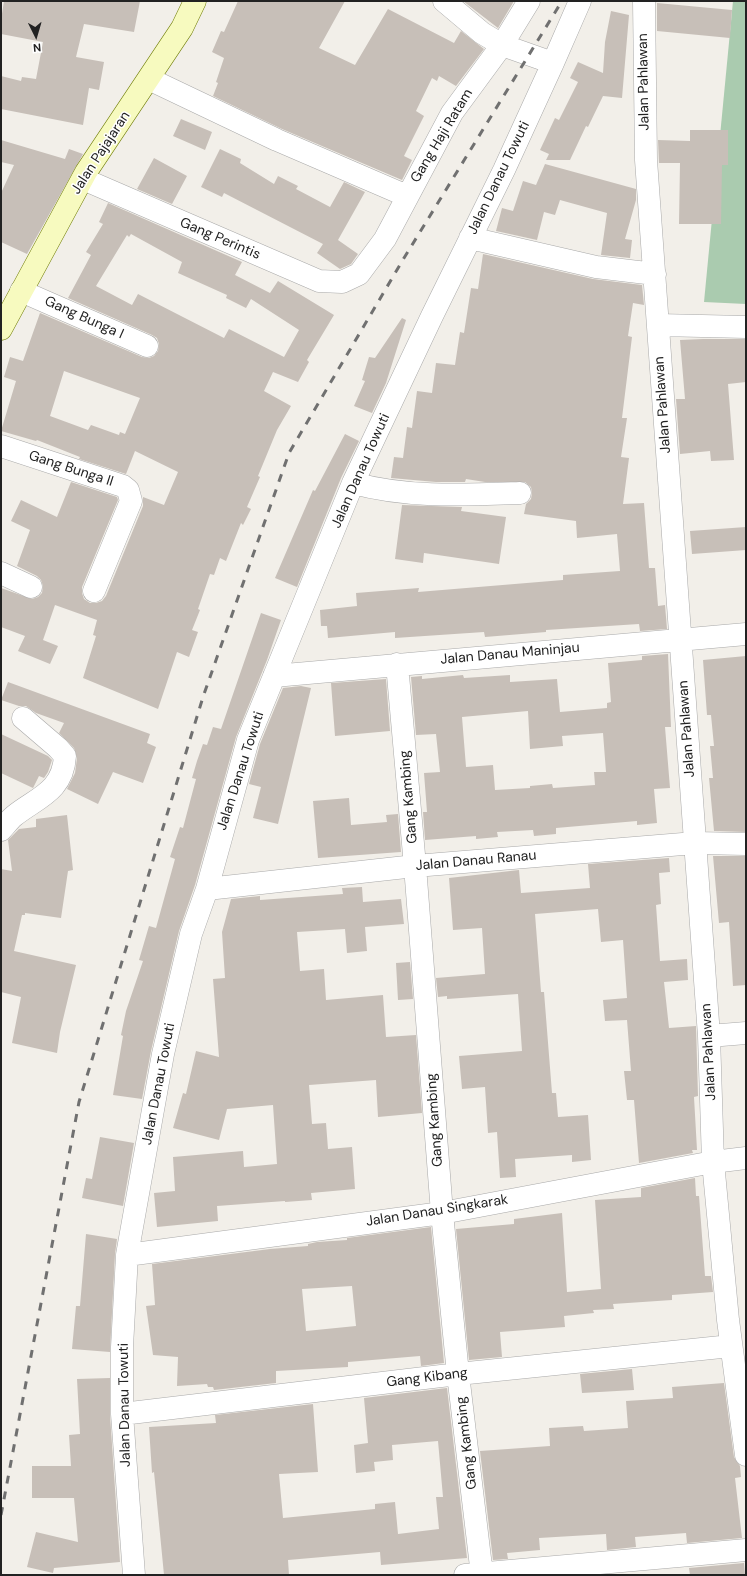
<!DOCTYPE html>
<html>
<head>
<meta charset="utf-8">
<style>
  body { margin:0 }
  #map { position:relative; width:747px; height:1576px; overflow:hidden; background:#f2efe9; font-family:"DM Sans",sans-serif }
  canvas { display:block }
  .frame { position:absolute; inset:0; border:2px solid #222; pointer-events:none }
  .north { position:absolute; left:16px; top:16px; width:40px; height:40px; -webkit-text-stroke:3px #fff; paint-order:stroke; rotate:175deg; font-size:11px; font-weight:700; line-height:16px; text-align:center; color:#222 }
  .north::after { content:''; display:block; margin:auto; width:14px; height:18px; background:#222; clip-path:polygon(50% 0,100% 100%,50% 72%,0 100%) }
</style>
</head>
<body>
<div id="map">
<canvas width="747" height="1576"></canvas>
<div class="frame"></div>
<div class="north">N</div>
</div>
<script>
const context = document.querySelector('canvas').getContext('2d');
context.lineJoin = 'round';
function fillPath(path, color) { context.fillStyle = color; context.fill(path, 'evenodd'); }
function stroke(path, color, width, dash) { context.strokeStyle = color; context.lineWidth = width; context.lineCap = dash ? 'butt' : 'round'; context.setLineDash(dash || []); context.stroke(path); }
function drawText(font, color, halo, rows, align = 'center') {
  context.font = font + ' "DM Sans",sans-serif'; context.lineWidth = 3; context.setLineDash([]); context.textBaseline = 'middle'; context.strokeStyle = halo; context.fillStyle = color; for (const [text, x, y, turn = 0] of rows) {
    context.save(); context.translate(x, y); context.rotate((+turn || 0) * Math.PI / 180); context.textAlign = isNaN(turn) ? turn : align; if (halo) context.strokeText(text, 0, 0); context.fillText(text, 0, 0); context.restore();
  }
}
fillPath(new Path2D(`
  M733,1h13v303l-42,-2z`), '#aacbaf');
fillPath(new Path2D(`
  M4,1h136l-6,31 -50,-8 -8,33 28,5 -5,28 -10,-2 -6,37 -82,-16v-33l20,5 1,-4 14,2 7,-37 -42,-8v-14z
  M238,1h107l-26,47 36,17 33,-56 66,34 7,-12 23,18 -28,37 -17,-10 -2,5 -5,-3 -16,33 8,5 -20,40 8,4 -10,20 -120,-51 -69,-33 5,-13 -2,-1 8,-24 -12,-6 9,-21 3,1z
  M463,1h51l-16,27z
  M657,3l75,7 -2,28 -73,-7z
  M611,11l18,4 -7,83 -19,-2 -15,31 -2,-1 -16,34h-24l3,-6 -9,-4 15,-32 4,2 19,-38 -8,-4 8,-16 25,11 2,-31z
  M181,119l31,13 -7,18 -32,-14z
  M690,130h38v35h-6l-1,59h-42l1,-61h-21l-1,-23 32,1z
  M1,140l64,19 4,-10 14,5 -56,100 -26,-12v-49l13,-28 -13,-3z
  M220,149l21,10 -1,4 34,21 4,-8 20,10 -2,3 34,18 14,-25 21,10 -27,48 20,14 -7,10 -11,5 -23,-16 6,-9 -99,-51 -2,4 -21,-10z
  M154,158l33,18 -15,28 -35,-15z
  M545,164l91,25v11l-11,39 7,1 -2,18 -29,-3 6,-42 -47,-13 -5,15 -11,-3 -7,28 -41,-9 6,-23 11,3 10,-30 13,4z
  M108,203l134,59 -7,13 35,18 8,-12 56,34 -27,45 2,2 -11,20 -25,-10 -9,19 27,15 -14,24 -19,46 2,1 -13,30 4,2 -8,16 -2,-2 -15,38 -6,-3 -6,17 -4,-1 -12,35 2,1 -8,20 6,2 -9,25 -12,-5 -19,57 -75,-31 13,-42 -3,-1 4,-15 -42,-15 -12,35 15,6 -8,18 -32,-13 7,-15 -24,-9v-39l31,11 6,-2 4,-4 1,-7 -2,-6 -4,-4 -20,-10 13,-36 -19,-9 10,-21 36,17 14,-35 46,15 1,3 -36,87v6l2,6 6,4h6l6,-2 4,-5 37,-90v-9l21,8 14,-33 -43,-21 -9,23 -47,-15 1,-2 -43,-17 -1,1 -35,-10 15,-50 -12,-4 6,-20 13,4 17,-48 102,44 7,1 5,-2 4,-5 1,-7 -2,-6 -5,-3 -84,-37 23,-43 -5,-3 17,-28 -4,-2zM131,234l51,28 -4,11 49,22 -1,3 20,10 5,-9 48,31 -15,27 -55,-28 -5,9 -86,-44 -6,11 -36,-19 31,-51 2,2zM64,371l76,27 -15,36 -5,-2 -1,3 -28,-10 -3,5 -38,-14z
  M483,254l110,25 49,6 2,20 -11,-2 -5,33 4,1 -10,81h5l-6,39 8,1 -6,46 21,-1 5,65h6l3,38 7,-1 2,24 -27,2 -1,-7 -93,6v2l-61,5 -1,-5 -89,6v-6l-67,6 -1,-12h-6l-1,-16 37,-4 -1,-13 63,-5 -1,4 145,-12v-5l57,-4 -3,-37 -40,4 -1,-17 -52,-7 2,-10 5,-5 1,-6 -1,-6 -6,-5h-40l-19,-3 -1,3h-29l-45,-4 3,-21 9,1 4,-31 5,1 5,-37 15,2 4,-30 19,2 5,-33 4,1 7,-45 7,1z
  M402,318l4,2 -20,63 -14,30 -18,-7 11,-25 -3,-1 7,-23 6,1z
  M703,339h43v43l-18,2 6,76 -23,1 -1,-10 -30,3 -4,-55h9l-5,-59z
  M345,434l14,7 -18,37 -44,109 -22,-9 38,-88 2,1z
  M402,505l60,2 -1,4 45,6 -7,47 -75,-11 -1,10 -28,-4z
  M746,527v23l-54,4 -2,-23z
  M261,613l20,7 -14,40 -31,77 -41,148 -16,46 -28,120 -9,48 -29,-4 10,-59 -2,-1 5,-24 17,-50 -4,-1 10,-34 7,2 19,-69 -5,-2 10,-30 3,1 13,-49 -4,-1 5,-17 6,-17 4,1 6,-18 8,2z
  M668,654l3,73h-6l5,61 -16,1 3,34 -20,2v-4l-81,7v6l-22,2 -1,-6 -36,2 1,5 -22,2v-3l-51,4 -2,-28h4l-3,-39 16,-1 -4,-38 -20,1 -5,-58 11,-1v3l41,-4 1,3 46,-3v7l47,-3 3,33 47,-4v-5l4,-1 -3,-39 34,-3v-4zM528,711l2,38 33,-3 -1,-10 41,-3 3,39h-12l1,13 -42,3 -1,-4 -22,2v2l-35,2 -2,-25 -27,2 -4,-50z
  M746,656v176l-32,-1 -5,-53h4l-3,-32h4l-3,-31h-4l-4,-55z
  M386,679l4,52 -55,5 -4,-53z
  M8,682l142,52 -3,9 9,4 -13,36 -30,-11 -15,32 -31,-15 8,-16 2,-15 -3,-10 -15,-15 5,-10 -28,-10 -10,-7h-7l-18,-6z
  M301,686l10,2 -33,136 -25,-6 8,-31 -12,-3 11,-40 23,-56z
  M1,734l47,22 4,4 -4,12 -4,6 -5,-2 -6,12 -32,-15z
  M349,798l2,27 36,-3 -1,-7 12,-1 3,38 -83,6 -5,-57z
  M67,815l6,55 -5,1 -7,47 -36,-5v2h-3l-8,36 62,14 -16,67 -3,21 -45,-10 9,-46 -20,-5v-123l11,2 -4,-31 11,-11 17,-2v-8z
  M713,856h33v129l-13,1 -4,-64 -10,1z
  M669,858l1,14 -11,1 2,31 -5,1 4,56 27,-2 1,21 -24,2 5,46 27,-2 2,70 -4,1 3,53h-5l1,3 -54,10 -5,-63h-7l-3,-29h7l-4,-51 -22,1 -2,-21 24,-2 -4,-58 -22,2 -3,-33 -63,5 6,78h3l8,101h4l2,24 30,-2 3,45 -19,2v-7l-57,4 1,18 -16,1 -3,-46 -9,1 -3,-46 -23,2 -3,-33 63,-5 -4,-57 -71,5v-3l-9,1 -2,-19 49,-4 -3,-46 -29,2 -4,-52 70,-8 2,23 69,-5 -2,-24z
  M362,887l1,15 38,-3 3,25 -39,3 2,24 -20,2 -2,-24 -48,3 3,39 24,-2 2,31 57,-5 3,42 30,-2 6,78 -44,4 -2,-37 -67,5 3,39 14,-1 2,26 24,-2 3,42 -44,4 1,7 -27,2v-1l-68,5 1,15 -61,6 -3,-34 21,-2 -2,-34 70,-6 1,16 33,-3 -4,-59 -46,4 -8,31 -46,-12 10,-35 3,1 10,-43 23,6 -6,-78 12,-1 -3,-46 9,-33 29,-3v4l83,-6 -1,-6z
  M410,962l3,37 -15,1 -2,-37z
  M100,1137l34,6 -11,63 -41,-8 4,-20 6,1z
  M695,1178l1,18h3l6,80h6l2,16 -41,3v5l-59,4 1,5 -21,1 1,3 -30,3 1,11 -65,5 2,25 -33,3 -13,-131 58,-5v-5l48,-6 5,79 34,-3 -6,-89 46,-3v-9z
  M431,1227l13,136 -23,3 -1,-10 -72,6v5l-72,4v12l-62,7 -1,-3h-5l-1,-3 -30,2 1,-29 -25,-2 -7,-49 9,-1 -3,-41 118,-15 38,-3v-2l9,-2 30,-2v-2zM352,1286l4,40 -50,5 -4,-42z
  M86,1234l31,5 -2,15 -5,98 -38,-3 4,-43h4z
  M632,1369l2,21 -52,3 -2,-19z
  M110,1378v37l10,147 -66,6 -1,5 -26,-6 9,-35 42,10 -4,-44h-42v-32h39l-2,-31 11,-1 -3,-55z
  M724,1383l10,74 6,9 1,11 -6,1 7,60 -55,5 -1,-10 -51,4 1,10 -29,3 -1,-16 -67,4 1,12 -33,3 1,6 -15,1 -13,-109 70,-5 -1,-18 34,-2 1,5 44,-3 -2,-27 47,-3 -1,-11z
  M447,1388l20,170 -86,7 -1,-13 -92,8 1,15h-125l-10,-103 -2,1 -3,-46 67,-4 -1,-8 98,-11 5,68 -39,2 4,44 92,-9v-5l20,-2 3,32 41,-5 -3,-32h7l-5,-56 -46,4 1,15 -19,2 1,9 -19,2 -2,-28 14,-2 -4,-45z
  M744,1563l1,12h-55l-1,-7z`), '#c7bfb8');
const minor = new Path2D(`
  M444,1l38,32 20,12 51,18
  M644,1l2,159 63,876 4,126 15,158 18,135
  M149,79l128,61 130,56
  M83,179l236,102 23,1 17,-8 26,-35 67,-126 50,-68 27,-44
  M470,238l126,29 59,7
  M21,291l126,55
  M658,325l88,2
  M1,446l122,40 5,4 3,11 -37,90
  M353,483c54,15 111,12 167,10
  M1,573l30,14
  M397,664l18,202 27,347 16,161 24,201
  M274,676l472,-42
  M1,830c4,-4 8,-10 13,-14 22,-18 49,-24 51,-60l-7,-8 -35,-30
  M207,889l208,-23 280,-23 51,1
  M709,1036l37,-3
  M127,1255l315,-42 271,-51 33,-4
  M122,1414l336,-40 273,-28
  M134,1575l-12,-161v-67l5,-92 36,-201 28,-120 16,-45 41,-149 105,-257 79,-167 72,-146 49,-107 27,-62
  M465,1575l281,-25`);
const secondary = new Path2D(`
  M1,329l85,-157 96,-144 13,-27`);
stroke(minor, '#a9a9a9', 23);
stroke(secondary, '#707d05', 23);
stroke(minor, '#fff', 22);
stroke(secondary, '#f7fabf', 22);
stroke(new Path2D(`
  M1,1515l78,-413 124,-405 86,-244 115,-195 158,-257`), '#707070', 3, [8, 8]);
drawText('14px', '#222', '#fff', [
  ["Jalan Pahlawan",644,82,-91],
  ["Gang Haji Ratam",442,136,-59],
  ["Jalan Pajajaran",101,153,-57],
  ["Jalan Danau Towuti",499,178,-64],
  ["Gang Perintis",220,239,23],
  ["Gang Bunga I",84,318,24],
  ["Jalan Pahlawan",663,405,-94],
  ["Gang Bunga II",71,469,18],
  ["Jalan Danau Towuti",361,471,-66],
  ["Jalan Danau Maninjau",510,654,-5],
  ["Jalan Pahlawan",687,729,-94],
  ["Jalan Danau Towuti",241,771,-72],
  ["Gang Kambing",409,797,-95],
  ["Jalan Danau Ranau",476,861,-5],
  ["Jalan Pahlawan",709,1052,-93],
  ["Jalan Danau Towuti",159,1084,-79],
  ["Gang Kambing",435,1120,-94],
  ["Jalan Danau Singkarak",437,1211,-9],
  ["Gang Kibang",427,1378,-7],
  ["Jalan Danau Towuti",125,1405,-91],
  ["Gang Kambing",467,1443,-97]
]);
</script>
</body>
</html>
